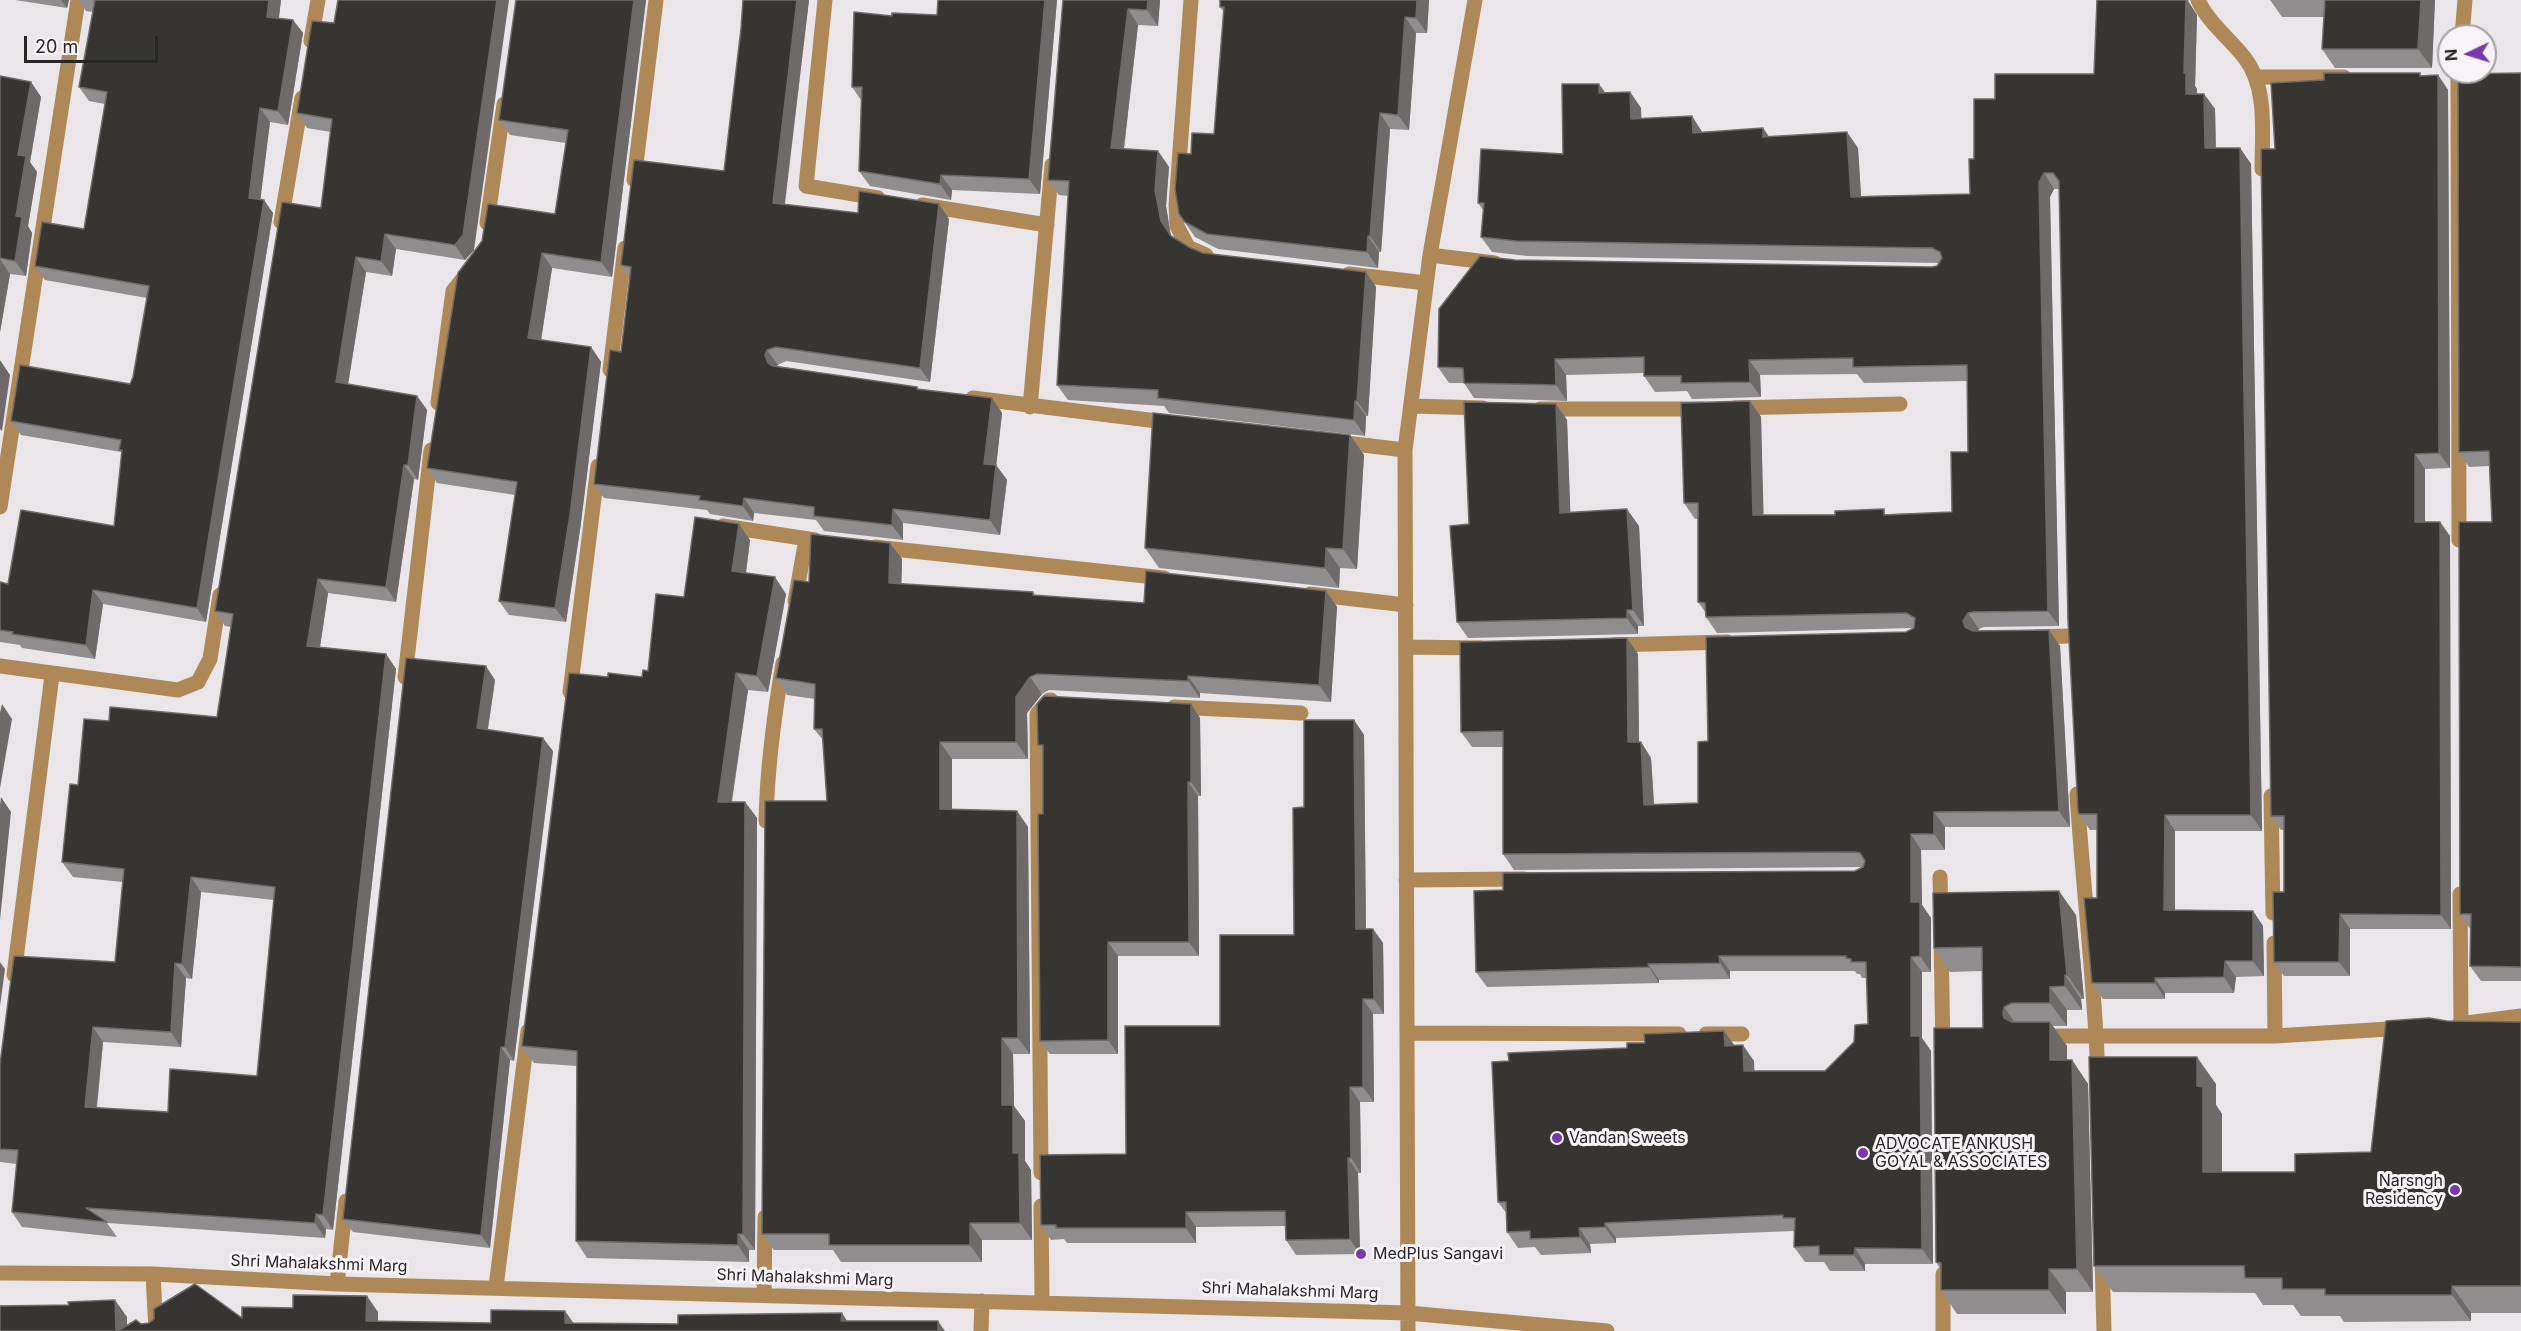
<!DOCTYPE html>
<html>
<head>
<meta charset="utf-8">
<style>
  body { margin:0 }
  #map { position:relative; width:2521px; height:1331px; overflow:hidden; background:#eae5e9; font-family:Inter,sans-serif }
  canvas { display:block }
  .north { position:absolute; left:2437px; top:24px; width:60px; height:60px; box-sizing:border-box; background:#f7f3f6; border:2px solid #a4a1a4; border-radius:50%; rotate:266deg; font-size:16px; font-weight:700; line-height:24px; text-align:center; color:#282728 }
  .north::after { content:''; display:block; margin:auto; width:21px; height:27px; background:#7a38ad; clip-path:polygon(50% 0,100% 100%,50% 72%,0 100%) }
  .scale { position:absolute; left:24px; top:36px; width:134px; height:27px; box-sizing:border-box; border:3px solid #282728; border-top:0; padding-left:8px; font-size:18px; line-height:21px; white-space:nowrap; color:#282728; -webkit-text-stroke:4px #f7f3f6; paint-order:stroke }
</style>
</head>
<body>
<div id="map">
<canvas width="2521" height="1331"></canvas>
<div class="north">N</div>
<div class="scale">20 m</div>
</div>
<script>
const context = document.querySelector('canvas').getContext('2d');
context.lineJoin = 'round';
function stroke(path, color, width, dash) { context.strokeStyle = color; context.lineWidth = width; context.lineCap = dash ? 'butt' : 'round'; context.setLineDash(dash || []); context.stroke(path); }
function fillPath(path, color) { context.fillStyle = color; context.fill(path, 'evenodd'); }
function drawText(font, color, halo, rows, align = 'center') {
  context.font = font + ' Inter,sans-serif'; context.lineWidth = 6; context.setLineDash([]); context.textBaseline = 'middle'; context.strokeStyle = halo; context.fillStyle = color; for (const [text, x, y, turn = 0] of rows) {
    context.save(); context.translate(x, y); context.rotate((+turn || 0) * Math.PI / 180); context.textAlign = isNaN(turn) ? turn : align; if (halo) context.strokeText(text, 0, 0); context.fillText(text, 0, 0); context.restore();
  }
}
stroke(new Path2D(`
  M825,0l-19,186 72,12
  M1191,0l-15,205 1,21 11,21 18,8
  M2198,0c9,21 32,39 46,57 24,30 18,76 18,112
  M2462,36l3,-36
  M311,41l7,-41
  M2458,72l1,468
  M2256,77h88
  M634,180l22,-180
  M922,205l125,20
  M281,222l21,-124
  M487,223l17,-119
  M1430,255l65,8
  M1349,274l77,9
  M610,370l15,-122
  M973,398l200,25
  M438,403l15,-112 16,-20
  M1411,406l72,2
  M1030,407l22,-242
  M1735,408l165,-4
  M1540,409h162
  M1337,442l68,8
  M0,507l78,-507
  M723,526l92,14
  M875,547l289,31
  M1310,594l96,11
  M795,601l11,-62
  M2035,637l34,-1
  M1613,645l114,-3
  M1406,647l75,1
  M0,666l178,24 20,-8 12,-23 10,-64
  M405,677l26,-227
  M570,692l28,-226
  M1174,707l127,6
  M2077,794c6,95 18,189 21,284
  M2271,796l2,117
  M766,821c1,-54 8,-105 17,-158
  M1940,877l1,37
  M1406,880l118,-1
  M2460,894l1,130
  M1941,938l2,111
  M2274,943l1,93
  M14,975l38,-300
  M2459,1024l62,-8
  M1407,1033l272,1
  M1706,1034h36
  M2039,1036h236l130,-8
  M1041,1173l-4,-459 12,-14h2
  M1041,1206l1,96
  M2102,1258l2,73
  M0,1273l153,1 184,10 1071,29 199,18
  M153,1274l3,57
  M1943,1274v57
  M337,1284l9,-83
  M496,1287l32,-256
  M764,1295l1,-78
  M981,1331l1,-30
  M1408,1331l-3,-881 25,-195 45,-255`), '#af8857', 15);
fillPath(new Path2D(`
  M15,0h54l-2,8z
  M79,0h202l-2,18 14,2 10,13 -15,92 -18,-3 -10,77 13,14 -67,409 -103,-18 -8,55 -73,-11 -2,-3 -20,-3v-60l8,2 106,-58 8,-72 -1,-2 -100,-17 -10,-14 119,-37 3,-7 14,-79 -102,-18 -10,-14 49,-37 21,-125 -16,-3 -10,-14 14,-75 -7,-1z
  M646,0l-34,277 -60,-9 -11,72 50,7 10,15 -21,168 -14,92 -57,-7 -10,-14 16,-106 -78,-12 -10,-15 128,-254 11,-71 -56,-8 -11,-15z
  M809,0l-24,204 73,9 81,-9 10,15 -19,163 -144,-21 -8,4 -1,1 140,21 2,2 73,9 10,15 -6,52 11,15 -7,55 -97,-12v17l-79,-9 -8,-11 -62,-7 -1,8 -43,-7 -3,-4 -103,-12 -10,-14 27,-132 9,-74 -9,-13 103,-94 17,-142z
  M938,0h119l-17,194 -88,-4 -1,10 -81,-14 -11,-15 2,-71 -9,-13 40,-71 45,-1z
  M1063,0h97l-2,26 -20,-1 -14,124 34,2 11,16 -3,39 5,30 18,11 14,6 163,19 10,15 -8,129h-2l-1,20 -196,-23 -5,-7 -96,-6 -11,-15 11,-189 -9,-1 -11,-15z
  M1220,0h209l-2,33h-11l-7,97 -19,-1 -9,123h-2l-1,16 -160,-19 -23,-12 -16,-23 12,-60 23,-20 10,-122 -4,-5z
  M2270,0h165l-3,68h-97l-13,-19 2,-32h-42z
  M2188,1l9,14 -2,71 2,3v5h7l11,15 1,39h24l11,16 11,667h-87v79l78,1 10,15 1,50 -28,1 -2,16h-69v6h-62l-11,-16 5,-85v-68h-7l-11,-16 -20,-625h-5l-4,8 9,429 -75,1 -5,2 -2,2 72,-1 11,16 10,181h-125v23h-24l1,55 9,13v54h-9v66l9,13 2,213h-68v7h-35l-6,-9h-19l-11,-15v-14l-1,-2 -177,7v5l-26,1 1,9 -50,2 -6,-8 -17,1 -11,-16v-18l-9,-12 11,-141 225,-16 20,16v10h71l29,-29 14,-18 -1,-46h-5l-2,-4h-3l-2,-3h-125v8l-71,1v3l-172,4 -11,-15 27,-82 352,-19 7,-4 -348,3 -11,-16v-107h-31l-11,-15 166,-94 11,16 1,88h2l10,16 3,46 44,-1 10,-62 205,-113 -196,5 -11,-16v-4l-8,-11v-83h-3l-11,-16 66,-102 11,16 2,98 125,-1 64,-2 16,-60 -1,-71 -103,2 -7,-9 -97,1 1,22 -69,2 -5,-8 -32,1 -11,-16v-3l-78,2 1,26 -93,-3 -10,-15h-15l-11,-16 77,-107 417,7 5,-1 2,-3 -412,-7 -35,-4 -11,-15 2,-27 -5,-7 85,-49 42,-61 25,-1 11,16v11l51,-3 10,16 61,-4 6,9 89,11 3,48 109,-2 4,-35 21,-60 99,-25z
  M312,21l162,229 -9,10 -69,-11 -4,27 -26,-4 -18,112 69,12 10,14 -9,70 -4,-1 -18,123 -68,-9 -8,54 66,7 10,15 -63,561 -7,-1 -1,9 -218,-15 10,14 -95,-10 -10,-15 5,-48 -17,-2v-98l115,-102 8,-80 -50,-5 -11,-15 16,-77 31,-64 108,-4 14,-90 -6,-1 -10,-15 106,-403 10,-76 -24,-4 -10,-15zM201,892l73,8 -17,176 -89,36 -71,-4 6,-66 78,5 5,-69 6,1z
  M2521,73v908h-40l-11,-15v-37l-10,-15 32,-392 -3,-56 -20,1 -10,-15z
  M2438,75l10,15 2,378 -25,1v53h15l10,14 1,393h-101v47h-66l-10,-14 10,-70v-62h-3l-10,-14 151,-740z
  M0,76l31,6 10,15 -11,65 7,10 -9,54 4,7 -6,43 -16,-2 -10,58z
  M1556,404l11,16 3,92 69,14 5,100h-6v8l-170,4 -11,-16 12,-98z
  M1350,435l14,20 -7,114 -17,-1 -1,20 -180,-20 -14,-20z
  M739,524l11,16 -4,33 40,21 -18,98 -20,-2 -16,112h13l12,16 -2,432h-6v12l-162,-4 -11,-17 1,-175 -43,-3 -12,-17 86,-369h34l6,-6z
  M890,543l12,16 -1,25 132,8 2,4 109,7 182,-12 11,16 -6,95 -131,-9v5l-151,-8 -7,4 -15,19 1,46h-76v50l65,2 11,16 2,227h-17l1,52 11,15v40l6,9 1,70h-50v22h-141l-8,-12h-59l-12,-16 65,-433 -4,-61 -9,-11 1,-30 -28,-4 -11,-17 33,-96z
  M495,680l-7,49 65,22 -39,310 -4,-1 -20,188 -137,-16 -10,-13z
  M1191,704l9,14 1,78h-3l1,160h-81v98h-68l-10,-13 3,-227v-61l-5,-8z
  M1354,720l10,15 2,194h7l10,14 1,71h-11l1,88h-14l1,71h-3l2,81 -64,1 -10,-15 -1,-14 -89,1v16h-129l-3,-4 -13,1 -10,-15 85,-71 94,-128 74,-91 10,-128z
  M2076,915l8,84h-3l1,11h-15v16h-14l14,20v14h5l16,24 5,208h-27v22h-109l-16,-24v-20l-5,-8 47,-234 -1,-57 -32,1 -16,-24z
  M2447,1021l74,1v291h-50v8l-127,1 -4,-6h-39l-8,-11h-30l-8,-12 -142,-1 -19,-26 122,-182v21l6,9v58h73l76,-20z`), '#908d8e');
fillPath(new Path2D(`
  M61,0h8l-2,8z
  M269,0h12l-4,31 -10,-14z
  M497,0h12l-35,250 -9,10 -10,-15z
  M634,0h12l-34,277 -11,-15z
  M797,0h12l-26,217 -10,-14z
  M1045,0h12l-17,194 -11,-15z
  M1148,0h12l-2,26 -11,-16z
  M1417,0h12l-2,33 -11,-15z
  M2186,0h3l-1,1 9,14 -2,71 2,3v21l-11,-16 -2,-21z
  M2421,0h14l-3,68 -14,-19z
  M1128,9l10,16 -16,139 -11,-16z
  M1405,17l11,16 -7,97 -11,-15z
  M293,20l10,13 -15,92 -10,-14z
  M2438,75l10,15 2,378 -11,-15z
  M31,82l10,15 -11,65 7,10 -9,54 4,7 -6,43 -11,-15 3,-106z
  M1599,84l11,15 -11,-6z
  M1630,92l11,16 1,27 -11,-16z
  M2204,94l11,15 1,55 -11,-16z
  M260,108l10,14 -11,89 -10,-13z
  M1380,113l10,16 -9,123 -11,-16z
  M1692,116l10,16 1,17 -10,-16z
  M1763,128l11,16 -11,-7z
  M1847,132l11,16 4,64 -11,-15z
  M2240,148l11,16 11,667 -11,-16z
  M1158,151l11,16 -3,39 5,31 -10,-16 -6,-31z
  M2044,173l10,16 -4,8 9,429 -11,-15 -9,-429z
  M941,175l11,15 -1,10 -11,-16z
  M264,200l9,13 -67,409 -9,-14z
  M939,204l10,15 -19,163 -10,-14z
  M385,234l11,15 -4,27 -11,-15z
  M1368,236l11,16 -1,16 -11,-16z
  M542,253l10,15 -13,85 -11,-15z
  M356,257l10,15 -20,125 -10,-15z
  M0,259l10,15 -10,58z
  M1366,272l10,15 -8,129 -11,-15z
  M591,347l10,15 -21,168 -14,92 -11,-14z
  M767,350l11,15 -3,5 -7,-7 -3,-8z
  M1555,359l11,16 1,26 -11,-16z
  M0,360l10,15 -8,56 -2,-2z
  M1749,360l11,15 1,22 -11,-15z
  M417,396l10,14 -9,70 -10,-15z
  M992,398l10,15 -7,64 1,-12 11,15 -7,55 -10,-15 -6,-56z
  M1355,401l11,15 -1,20 -11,-16z
  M1750,401l11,16 3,114 -11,-16z
  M1556,404l11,16 4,109 -11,-16z
  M1350,435l14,20 -7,114 -14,-20z
  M2415,454l10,15v67l-10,-14z
  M404,465l10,14 -18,123 -10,-15z
  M744,498l10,15 -1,8 -10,-15z
  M893,509l10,14v17l-11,-15z
  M1627,509l12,17 5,100 -11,-16z
  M2440,522l10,14 1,393 -10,-14z
  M739,524l11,16 -6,47 -12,-16z
  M890,543l12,16 -1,41 -12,-17z
  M1326,548l14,20 -1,20 -14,-20z
  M775,577l11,17 -18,98 -11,-16z
  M318,579l10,14 -10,67 -11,-14z
  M93,590l10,14 -8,55 -9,-14z
  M1326,591l11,16 -6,95 -12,-17z
  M1627,610l11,16v8l-11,-16z
  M1968,613l11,16 -5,8 -9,-10 -2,-6z
  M2049,630l11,16 10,181 -11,-16z
  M1627,638l11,16 1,104 -11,-16z
  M386,654l10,15 -63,561 -10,-15z
  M486,666l9,14 -9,61 -9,-13z
  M736,673l12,17 -19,128 -11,-16z
  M1188,676l12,17v5l-12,-17z
  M1030,677l12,17 -15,19 1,46 -12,-17v-45z
  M2,704l10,15 -12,69v-75z
  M1191,704l9,14 1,78 -10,-14z
  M1354,720l10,15 2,209 -10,-15z
  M543,738l10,13 -39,310 -9,-14z
  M940,742l12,17v67l-12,-17z
  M1641,742l10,16 4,62 -11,-15z
  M1188,782l10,14 1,160 -10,-14z
  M1,797l10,15 -11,108v-115z
  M745,802l12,16 -2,432 -12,-16z
  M1017,811l11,16 2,227 -12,-16z
  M1934,812l11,15v23l-11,-16z
  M2165,815l10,16v95l-11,-16z
  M1911,834l10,16 1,55 9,13v54l-11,-16 -9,-54z
  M191,877l10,15 -9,87 -10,-15z
  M2059,891l17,24 8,84 -17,-24z
  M2253,911l10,15 1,50 -11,-15z
  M2340,914l10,15v47l-11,-14z
  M1373,929l10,14 1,71 -10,-15z
  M1108,942l10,14v98l-10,-14z
  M1719,956l11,15v8l-10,-16z
  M1911,957l11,15v66l9,13 2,213 -11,-15 -11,-213z
  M2225,961l11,16 -2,16 -10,-16z
  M0,962l5,7 -5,37z
  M175,963l11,15 -5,69 -10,-15z
  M1648,964l11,16v3l-10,-16z
  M2065,975l16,24 1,11 -17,-24z
  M2155,978l10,15v6l-10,-16z
  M2050,987l17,23v16l-17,-23z
  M1363,999l10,15 1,88 -11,-15z
  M2004,1007l17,24 -17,-13 -1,-5z
  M2050,1022l17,24v38l-17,-24z
  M93,1027l10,15 -8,80 -10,-15z
  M1724,1031l11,15h-10z
  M1002,1038l11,16 1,52 11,15v40l6,9 1,70 -12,-17 -7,-70 -11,-48z
  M1743,1045l11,16 1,26 -11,-16z
  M501,1047l9,13 -20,188 -9,-13z
  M2197,1057l19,27v21l6,9v85l-19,-27 -6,-86z
  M2072,1060l16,24 5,208 -16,-23z
  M1350,1087l10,15 1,71 -10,-15z
  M1348,1158l10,15 2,81 -10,-15z
  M1186,1212l10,15v16l-10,-15z
  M316,1214l10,15 -1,9 -10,-15z
  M970,1223l12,17v22l-12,-17z
  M1605,1223l11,15v5l-11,-16z
  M1579,1228l11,16 1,9 -11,-16z
  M738,1234l11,16v12l-11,-17z
  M1855,1248l10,16v7l-11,-16z
  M2049,1269l17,23v22l-17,-24z
  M2452,1286l19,27v8l-19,-26z
  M367,1296l11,16v19l-12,-10z
  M115,1300l12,17v14h-11z
  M565,1311l12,17 -12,-5z
  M842,1313l11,17 -12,-9z
  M938,1321l7,10h-7z`), '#6d6a69');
const building = new Path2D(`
  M95,0h174l-2,17 26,3 -15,91 -18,-3 -11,90 15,2 -67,408 -104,-18 -7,55 -74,-11 1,-2 -13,-2v-48l8,2 13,-74 93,16 8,-76h-3l2,-10 -110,-19 9,-56 110,19 3,-7 16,-91 -114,-20 7,-44 42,7 23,-137 -28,-5z
  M338,0h159l-34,235 -8,10 -70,-11 -4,27 -25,-4 -20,125 81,14 -9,69h-4l-18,122 -68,-8 -11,67 79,8 -63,561 -7,-1 -1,9 -229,-15 21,14 -95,-10 6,-62 -18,-1v-85l14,-108 101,6 9,-93 -62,-7 8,-78 8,1 6,-66 25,2 1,-14 107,10 16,-103 -18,-3 67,-409 39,6 11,-89 -35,-6 15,-92 22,2zM191,877l84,10 -18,189 -87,-7 -2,43 -83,-5 8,-80 78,5 4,-69 7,1z
  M516,0h118l-33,262 -59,-9 -14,85 63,9 -21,168 -15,93 -56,-7 18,-119 -90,-14 31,-195 24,-32 6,-37 67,10 13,-84 -69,-10z
  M743,0h54l-24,203 85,10 1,-22 80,13 -19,164 -144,-21 -9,3 -2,5 3,8 5,3 144,21v2l75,9 -8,66 12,1 -6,55 -97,-11 -1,16 -78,-9v-9l-70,-9 -1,8 -44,-6 1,-4 -106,-12 16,-134 11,2 10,-85 -10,-2 13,-105 90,11 17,-142z
  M938,0h107l-16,179 -88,-4 -1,9 -81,-13 3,-84h-10l2,-75 38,4v-3l45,2z
  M1063,0h85l-1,10 -19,-1 -17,139 47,3 -3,39 6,31 10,15 18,11 14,6 163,19 -9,129h-2l-1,19 -196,-22v-8l-101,-5 12,-204 -21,-1z
  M1220,0h197l-1,18 -11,-1 -7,98 -18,-2 -10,123h-2l-1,16 -160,-18 -22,-12 -6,-8 -4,-25 3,-36 13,1 1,-21 22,1 10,-127h-4z
  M2097,0h89l-2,73h2v21h18l1,54h35l11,667h-86l-1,95 89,1v50h-28l-1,16 -69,1v5h-63l-8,-85h13v-84h-18l-1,-3 -10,-191 -9,-439 -6,-8h-9l-5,9 9,429 -75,1 -5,1 -5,8 2,6 8,4 76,-1 10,181 -125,1v22h-23v68h9v54l-9,1v79h9l2,213 -67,-1 -1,7h-35v-9l-25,1 1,-29h-12v-3l-178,8v4l-26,1 1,9 -50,2v-8l-23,1 -1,-30h-8l-6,-140 17,-1 -1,-8 119,-5v-5h18l-1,-9 80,-3 1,15 18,-1 1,26h81l29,-29 1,-17 13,-1 -2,-62h-15v-3l-5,-1v-2h-127l1,7 -72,1 1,3 -173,5 -2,-81 29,-1v-17l352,-2 8,-4 2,-6 -5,-8 -5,-1 -352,2v-123l-42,1 -1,-90 167,-4 1,104h13l3,63 54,-2v-61l10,-1 -2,-104 200,-5 8,-4 1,-10 -9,-5 -200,4 -1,-14 -7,-1v-99h-14l-3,-100 69,-2 3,114h82v-4l49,-2v6l68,-3 -1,-60h17l-1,-87 -114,2v-9l-104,2 1,22 -69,1v-7h-37v-19l-89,2 1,26 -92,-2 -1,-15 -25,-1 1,-58 41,-53 35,4 417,7 5,-1 5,-8 -2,-6 -8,-4 -416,-7 -35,-4 3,-34h-6l3,-54 82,5 -1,-70h37v9l31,-1 1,27 61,-3 1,17 70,-5v9l84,-5 4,65 119,-3 -1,-35h5v-60h21v-25h99z
  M2325,0h96l-3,49h-96z
  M2324,73h96v3l18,-1 1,378 -24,1v68h25l1,393 -101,-1 -1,48h-65l-1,-70h11v-76h-13l-10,-667h14l-4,-66 53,-3z
  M2521,73v894l-51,-1 1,-52h-11l-1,-392h33l-3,-71 -30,1 -1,-378z
  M0,76l31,6 -13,73 8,1 -10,60 6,1 -7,44 -15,-3z
  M1464,402l92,2 4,109 67,-4 6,101h-6v8l-170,4 -7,-96 19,-2z
  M1153,413l197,22 -7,114 -17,-1 -1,20 -180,-20z
  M695,517l44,7 -7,47 43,6 -18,99 -21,-3 -18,129h27l-2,432h-5v11l-162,-4 1,-190 -55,-5 47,-373 39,4v-4l34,4 1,-7 5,1 8,-77 28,3z
  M811,534l79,9 -1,40 144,9v3l111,8 2,-32 180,20 -7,94 -131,-9v5l-151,-7 -7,3 -14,20v45h-76v67l77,2 1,227h-16v67h11v48h6l1,70h-50v22h-141v-11h-67l3,-433h62l-5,-72h-8l1,-45 -39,-6 18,-98 15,2z
  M406,658l80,8 -9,62 66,10 -38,309h-4l-20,188 -138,-16z
  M1044,696l147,8v78h-3l1,160h-81v98l-68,1 -2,-227h5v-69h-5l-1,-41z
  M1304,720h50l2,209h17l1,70h-11v88h-13l1,71h-3l2,81 -64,1 -1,-29 -99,1v16h-130v-3h-15l-1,-70 86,-1 -1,-128h95v-91h74l-1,-127 11,-1z
  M2059,891l8,84h-2v11l-15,1v16h-38l-8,4 -1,6 1,5 8,4h38v38h22l5,209h-28v21h-108v-27l-5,-1 -2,-234h49l-1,-81 -48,1 -1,-55z
  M2429,1018l18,3 74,1v264h-69v9h-127v-6h-43v-11h-37l-1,-12h-150l-5,-209h108v29l6,1v85h92v-18l76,-2 15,-131z
  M195,1284l47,34v-11l51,1v-13l74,1 -1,25 125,2v-13l74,1v12l113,1v-9l164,-2 -1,8h97v10h-820l18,-11 5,4 8,-1 5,-4v-10z
  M115,1300l1,31h-116v-25l69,-1 -1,-3z`);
fillPath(building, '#373532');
stroke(building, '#6d6a69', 1.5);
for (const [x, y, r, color] of [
  [1557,1138,6,"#7a38ad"],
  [1863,1153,6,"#7a38ad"],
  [2455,1190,6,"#7a38ad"],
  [1361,1254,6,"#7a38ad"]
]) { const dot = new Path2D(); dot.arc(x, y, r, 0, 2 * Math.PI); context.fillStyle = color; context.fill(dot); stroke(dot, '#f7f3f6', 2); }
drawText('16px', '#282728', '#f7f3f6', [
  ["Vandan Sweets",1569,1138],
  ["ADVOCATE ANKUSH",1875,1144],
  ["GOYAL & ASSOCIATES",1875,1162],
  ["Narsngh",2443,1181,"right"],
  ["Residency",2443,1199,"right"],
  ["MedPlus Sangavi",1373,1254]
], 'left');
drawText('16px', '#282728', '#f7f3f6', [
  ["Shri Mahalakshmi Marg",319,1264,2],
  ["Shri Mahalakshmi Marg",805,1278,2],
  ["Shri Mahalakshmi Marg",1290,1291,2]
]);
</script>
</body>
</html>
